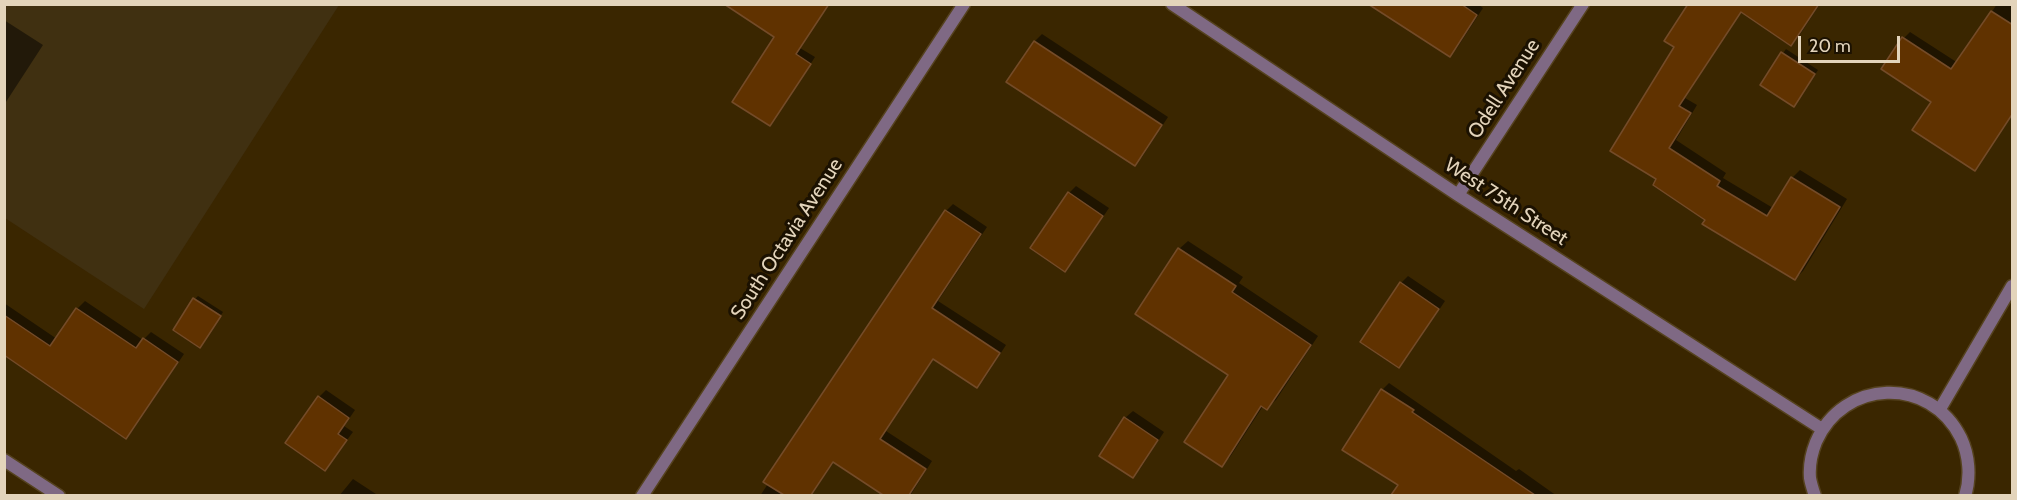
<!DOCTYPE html>
<html>
<head>
<meta charset="utf-8">
<style>
  body { margin:0 }
  #map { position:relative; width:2017px; height:500px; overflow:hidden; background:#3a2600; font-family:Cabin,sans-serif }
  canvas { display:block }
  .frame { position:absolute; inset:0; border:6px solid #e3d4bb; pointer-events:none }
  .scale { position:absolute; left:1798px; top:36px; width:102px; height:27px; box-sizing:border-box; border:3px solid #e3d4bb; border-top:0; padding-left:8px; font-size:18px; line-height:21px; white-space:nowrap; color:#e3d4bb; -webkit-text-stroke:4px #1b1101; paint-order:stroke }
</style>
</head>
<body>
<div id="map">
<canvas width="2017" height="500"></canvas>
<div class="frame"></div>
<div class="scale">20 m</div>
</div>
<script>
const context = document.querySelector('canvas').getContext('2d');
context.lineJoin = 'round';
function fillPath(path, color) { context.fillStyle = color; context.fill(path, 'evenodd'); }
function stroke(path, color, width, dash) { context.strokeStyle = color; context.lineWidth = width; context.lineCap = dash ? 'butt' : 'round'; context.setLineDash(dash || []); context.stroke(path); }
function drawText(font, color, halo, rows, align = 'center') {
  context.font = font + ' Cabin,sans-serif'; context.lineWidth = 6; context.setLineDash([]); context.textBaseline = 'middle'; context.strokeStyle = halo; context.fillStyle = color; for (const [text, x, y, turn = 0] of rows) {
    context.save(); context.translate(x, y); context.rotate((+turn || 0) * Math.PI / 180); context.textAlign = isNaN(turn) ? turn : align; if (halo) context.strokeText(text, 0, 0); context.fillText(text, 0, 0); context.restore();
  }
}
fillPath(new Path2D(`
  M4,5l1,-1 334,1 -195,304 -139,-91z`), '#403011');
fillPath(new Path2D(`
  M754,4h75l-29,44 15,9 -40,62 -5,5 6,-87z
  M1371,4h107l5,4 -26,40 -7,7z
  M1690,4h130l-21,32 -8,8 -49,-33 -57,87 12,7 -21,35 50,33 -3,5 50,30 19,-30 8,-8 47,29 -44,72 -8,8 -88,-60 -48,-40 17,-133z
  M1997,4h15v109l-31,49 -7,7 -41,-68 -29,-63 6,-6 48,31z
  M4,20l39,25 -39,60z
  M1042,34l126,83 -26,40 -8,8 -125,-83 26,-41z
  M1786,49l32,21 -21,32 -35,-18z
  M1076,186l33,22 -37,55 -7,7 4,-77z
  M953,204l34,23 -49,74 68,44 -22,34 -7,7 -43,-28 -48,73 46,30 -22,35h-24l-52,-34 -23,34h-51l186,-285z
  M1188,241l55,36 -4,6 79,53 -42,64 -9,8 -4,-2 -33,51 -9,8 9,-90 -51,-126z
  M1408,276l37,25 -39,58 -8,7 3,-83z
  M198,296l25,16 -23,34 -5,-47z
  M85,301l58,39 8,-8 33,22 -51,76 -7,7 -122,-84v-50l53,36 20,-30z
  M1389,383l127,88 3,-2 38,27h-146l-12,-9 -17,-97z
  M326,390l29,20 -11,16 9,6 -28,37 -6,-72z
  M1133,411l31,21 -24,37 -8,7 -7,-58z
  M353,479l26,17h-40z`), '#0007');
const building = new Path2D(`
  M724,4h105l-33,50 15,10 -41,62 -38,-24 42,-65z
  M1368,4h93l16,11 -27,42z
  M1688,4h131l-28,42 -50,-34 -62,94 12,7 -22,35 51,33 -3,5 50,30 24,-39 49,30 -45,73 -93,-56 3,-4 -52,-35 3,-6 -46,-28 64,-104 -10,-6z
  M1991,11l22,14v88l-38,58 -63,-41 19,-28 -50,-33 21,-32 49,32z
  M1034,41l128,84 -27,41 -129,-84z
  M1781,52l34,22 -21,33 -34,-22z
  M1068,192l35,24 -38,56 -35,-24z
  M945,210l36,24 -49,74 68,45 -23,35 -44,-29 -53,80 46,30 -17,26h-26l-50,-33 -22,33h-27l-21,-13z
  M1178,248l58,38 -4,6 79,53 -44,65 -6,-4 -39,61 -38,-25 44,-67 -93,-61z
  M1400,282l39,27 -40,59 -39,-26z
  M193,298l28,18 -21,32 -27,-18z
  M76,308l60,40 7,-10 35,24 -52,77 -122,-84v-40l46,31z
  M1381,389l33,21 -2,2 123,83h-144l7,-10 -56,-35z
  M318,396l31,22 -11,16 9,6 -22,31 -40,-28z
  M1124,417l34,23 -25,38 -34,-22z`);
fillPath(building, '#603200');
stroke(building, '#744b28', 1.5);
const minor = new Path2D(`
  M1172,4l286,191 364,234
  M1458,195l125,-191
  M1940,409l72,-123
  M4,460l55,36
  M642,496l322,-492
  M1815,496c-2,-6 -4,-12 -5,-18 -1,-12 2,-26 6,-36 27,-63 114,-67 145,-4 8,17 10,39 4,58`);
stroke(minor, '#55421e', 15);
stroke(minor, '#7f6984', 12);
drawText('20px', '#e3d4bb', '#1b1101', [
  ["Odell Avenue",1504,89,-57],
  ["West 75th Street",1506,202,33],
  ["South Octavia Avenue",787,239,-57]
]);
</script>
</body>
</html>
